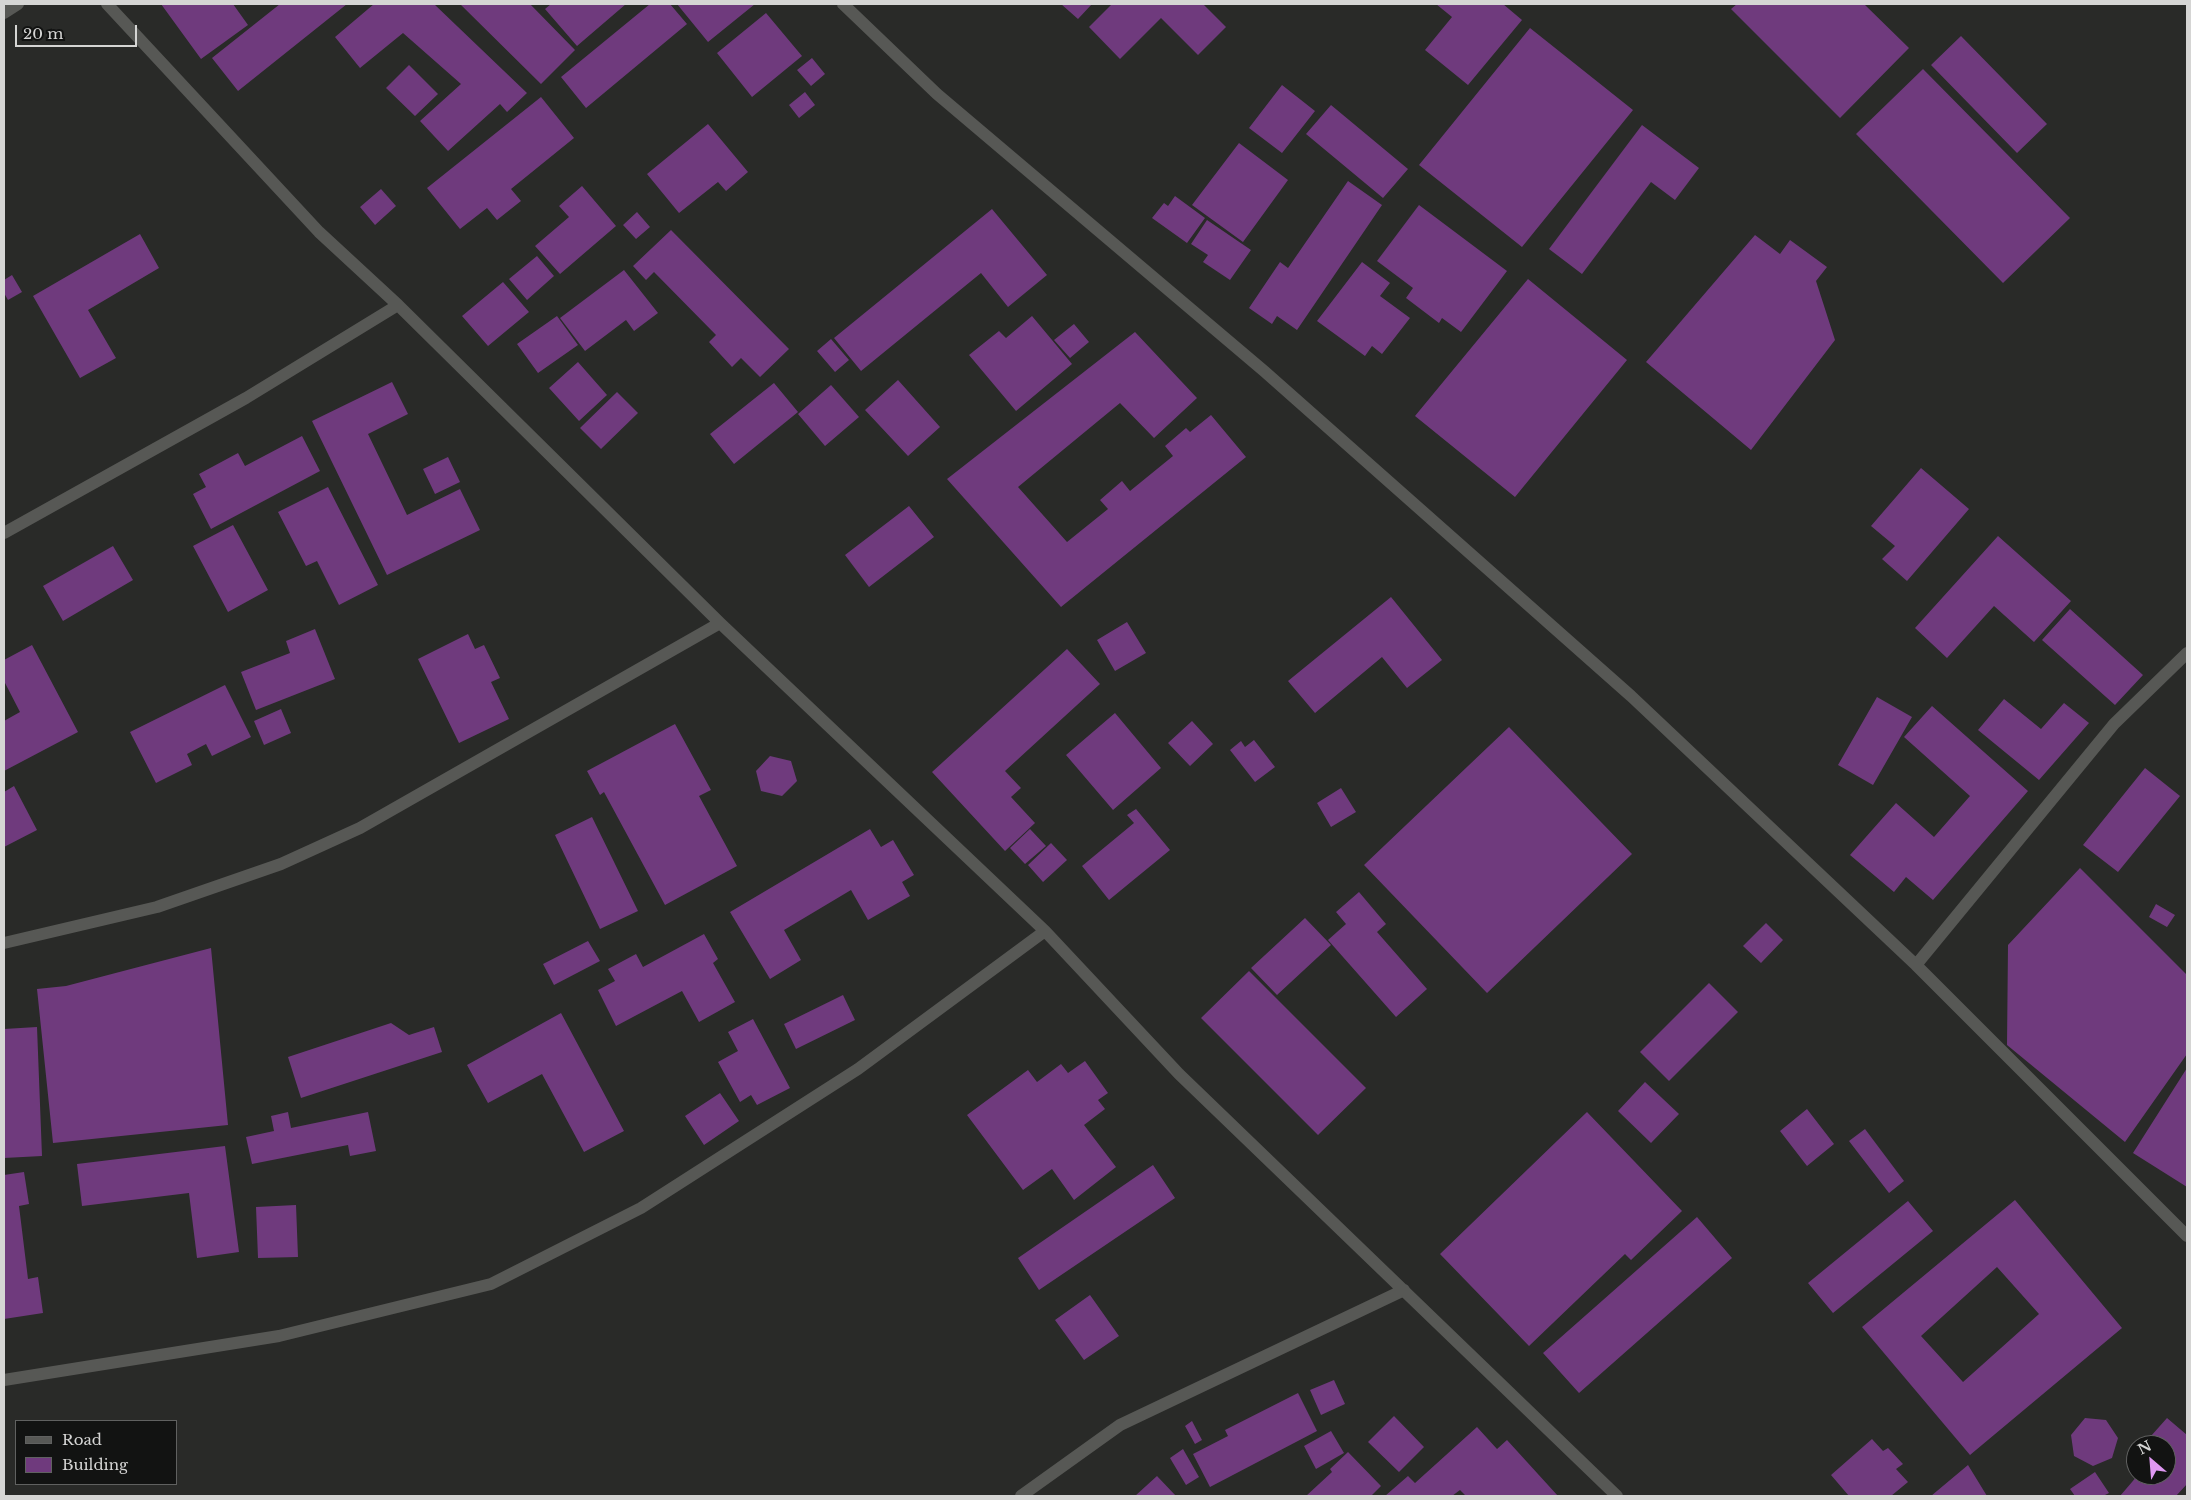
<!DOCTYPE html>
<html>
<head>
<meta charset="utf-8">
<style>
  body { margin:0 }
  #map { position:relative; width:2191px; height:1500px; overflow:hidden; background:#292a28; font-family:"Libre Baskerville",serif }
  canvas { display:block }
  .frame { position:absolute; inset:0; border:5px solid #d5d5d4; pointer-events:none }
  .legend { position:absolute; left:15px; top:1420px; width:162px; height:65px; box-sizing:border-box; background:#121312; border:1px solid #606160; margin:0; padding:6px 9px; list-style:none; font-size:15px; color:#d5d5d4 }
  .legend li { display:flex; align-items:center; gap:10px; height:25px }
  .legend b { width:25px; border:1px solid #606160 }
  .north { position:absolute; left:2126px; top:1435px; width:50px; height:50px; box-sizing:border-box; background:#121312; border:1px solid #606160; border-radius:50%; rotate:333deg; font-size:14px; font-weight:700; line-height:20px; text-align:center; color:#d5d5d4 }
  .north::after { content:''; display:block; margin:auto; width:18px; height:22px; background:#df98f2; clip-path:polygon(50% 0,100% 100%,50% 72%,0 100%) }
  .scale { position:absolute; left:15px; top:25px; width:122px; height:22px; box-sizing:border-box; border:2px solid #d5d5d4; border-top:0; padding-left:6px; font-size:15px; line-height:18px; white-space:nowrap; color:#d5d5d4; -webkit-text-stroke:4px #121312; paint-order:stroke }
</style>
</head>
<body>
<div id="map">
<canvas width="2191" height="1500"></canvas>
<div class="frame"></div>
<ul class="legend">
<li><b style="height:6px;background:#575855"></b>Road</li>
<li><b style="height:14px;background:#6f3a7d"></b>Building</li>
</ul>
<div class="north">N</div>
<div class="scale">20 m</div>
</div>
<script>
const context = document.querySelector('canvas').getContext('2d');
context.lineJoin = 'round';
function fillPath(path, color) { context.fillStyle = color; context.fill(path, 'evenodd'); }
function stroke(path, color, width, dash) { context.strokeStyle = color; context.lineWidth = width; context.lineCap = dash ? 'butt' : 'round'; context.setLineDash(dash || []); context.stroke(path); }
fillPath(new Path2D(`
  M161,4h72l15,21 -47,34z
  M280,4h67l-109,87 -26,-33z
  M374,4h60l93,89 -20,19 -7,-8 -52,47 -28,-30 41,-37 -58,-51 -43,35 -25,-31z
  M460,4h70l45,46 -34,34z
  M551,4h75l-49,42 -32,-37z
  M650,4h20l17,20 -101,84 -25,-31z
  M677,4h78l-47,38z
  M1061,4h31l-14,15z
  M1112,4h91l23,23 -28,28 -37,-37 -41,41 -31,-32z
  M1436,4h67l19,16 -54,65 -43,-35 27,-33z
  M1737,4h127l45,44 -69,70 -109,-109z
  M766,13l36,43 -50,41 -35,-44z
  M1530,28l103,82 -111,137 -103,-82z
  M1961,36l86,88 -30,29 -86,-88z
  M812,58l13,16 -14,12 -14,-16z
  M409,65l29,29 -23,22 -29,-28z
  M1923,69l147,149 -67,65 -147,-149z
  M1282,85l33,26 -33,42 -33,-25z
  M805,92l10,13 -16,13 -10,-13z
  M541,97l33,41 -63,51 10,12 -24,19 -10,-12 -27,21 -33,-41z
  M1331,105l77,64 -25,29 -77,-64z
  M708,124l40,48 -22,19 -8,-9 -39,31 -32,-39z
  M1642,125l57,43 -24,32 -24,-18 -69,92 -33,-25z
  M1239,143l49,37 -45,62 -51,-37z
  M1348,181l34,24 -85,125 -20,-14 -5,8 -23,-16 31,-46 8,6z
  M582,186l34,40 -56,48 -25,-28 34,-29 -10,-11z
  M381,189l15,17 -21,19 -15,-18z
  M1175,196l30,22 -18,25 -35,-25 12,-15 4,3z
  M1419,205l88,66 -46,61 -19,-14 -3,5 -33,-25 7,-10 -36,-27z
  M992,209l55,66 -39,32 -27,-34 -120,98 -27,-33z
  M637,212l13,15 -14,12 -13,-14z
  M1207,220l44,30 -21,30 -27,-18 5,-7 -17,-11z
  M671,230l118,119 -29,28 -19,-19 -9,9 -23,-25 7,-7 -62,-63 -8,8 -13,-14z
  M140,234l19,34 -71,42 28,48 -36,20 -47,-82z
  M1755,235l25,19 10,-14 37,27 -11,14 19,59 -84,110 -105,-88z
  M537,256l17,20 -27,24 -18,-21z
  M1362,262l28,21 -10,13 30,22 -28,36 -10,-8 -7,10 -48,-35z
  M624,270l34,43 -24,18 -8,-11 -41,31 -25,-33z
  M12,275l10,17 -14,8 -4,-7v-13z
  M1528,279l99,81 -112,137 -100,-81z
  M503,282l26,30 -41,34 -26,-30z
  M557,316l21,29 -40,28 -21,-29z
  M1032,316l40,48 -56,47 -47,-56 30,-24 7,7z
  M1074,324l15,18 -19,16 -16,-18z
  M1135,332l62,66 -43,40 -34,-35 -102,84 49,55 41,-33 -8,-9 22,-19 8,10 43,-35 -8,-10 21,-18 4,4 21,-17 35,42 -185,150 -114,-128z
  M831,339l18,21 -14,12 -18,-21z
  M578,362l29,33 -28,26 -30,-33z
  M898,380l42,47 -32,29 -43,-46z
  M392,382l16,32 -40,20 39,81 53,-26 20,41 -93,45 -75,-154z
  M774,383l24,29 -64,52 -24,-30z
  M831,385l28,32 -34,29 -27,-32z
  M617,392l21,21 -37,36 -21,-21z
  M302,436l18,35 -109,58 -18,-35 13,-7 -7,-13 39,-21 7,13z
  M448,457l12,25 -25,12 -12,-25z
  M1921,468l48,41 -62,72 -25,-22 13,-13 -24,-20z
  M328,487l50,98 -39,20 -22,-44 -11,5 -28,-54z
  M909,506l25,31 -65,50 -24,-32z
  M233,525l35,65 -40,22 -35,-66z
  M1998,536l73,65 -37,41 -40,-36 -47,52 -32,-30z
  M113,546l20,34 -70,41 -20,-35z
  M1391,597l51,63 -35,28 -25,-31 -67,56 -27,-32z
  M2070,609l73,66 -28,30 -73,-65z
  M1127,622l19,31 -31,18 -18,-31z
  M315,629l20,50 -79,31 -15,-38 49,-19 -4,-12z
  M468,634l7,15 9,-4 16,33 -9,4 18,37 -50,24 -41,-84z
  M32,645l46,87 -74,39v-50l16,-9 -16,-31v-21z
  M1067,649l33,35 -95,87 16,17 -10,9 24,26 -30,28 -73,-79z
  M225,685l26,52 -39,19 -6,-12 -19,10 5,11 -36,18 -26,-51z
  M1877,697l35,20 -39,68 -35,-20z
  M2004,699l37,30 23,-26 25,20 -50,57 -61,-50z
  M1932,706l96,85 -95,109 -27,-23 -12,15 -44,-37 46,-52 38,34 36,-41 -66,-59z
  M281,709l10,24 -27,12 -10,-24z
  M1115,713l46,55 -48,42 -47,-55z
  M1192,721l21,23 -23,22 -22,-23z
  M675,724l36,66 -12,6 38,70 -72,39 -61,-113 -4,3 -13,-24z
  M1509,727l123,127 -145,139 -123,-128z
  M1254,740l21,27 -20,15 -25,-32 11,-9 4,6z
  M770,756l21,5 6,20 -15,15 -21,-5 -5,-20z
  M2145,768l35,28 -62,76 -35,-27z
  M14,786l23,44 -33,17v-55z
  M1341,788l15,24 -25,15 -14,-24z
  M1136,809l34,41 -61,50 -27,-34 52,-43 -7,-8z
  M592,817l46,94 -38,18 -45,-94z
  M870,829l11,18 12,-7 21,35 -12,7 8,14 -42,24 -17,-30 -67,40 17,30 -31,19 -40,-67z
  M1030,829l16,17 -21,18 -15,-16z
  M1051,843l16,17 -24,22 -15,-17z
  M2080,868l107,107v79l-62,88 -118,-97 1,-100z
  M1359,892l27,32 -9,8 50,57 -31,28 -68,-77 18,-16 -10,-12z
  M2156,904l19,11 -8,12 -18,-10z
  M1305,918l26,27 -54,50 -26,-27z
  M1766,923l17,17 -22,23 -18,-17z
  M704,934l14,25 -5,4 22,39 -36,20 -17,-31 -66,35 -18,-36 17,-9 -7,-12 28,-15 7,13z
  M588,941l12,20 -46,24 -11,-21z
  M211,948l17,177 -175,18 -16,-154 29,-3z
  M1249,971l117,117 -48,47 -117,-117z
  M1709,983l29,29 -69,69 -29,-29z
  M843,995l12,25 -59,29 -12,-25z
  M561,1013l63,118 -40,21 -42,-78 -54,29 -21,-38z
  M753,1019l37,69 -33,17 -6,-10 -11,7 -22,-40 20,-11 -10,-19z
  M391,1023l18,12 25,-8 8,25 -141,46 -13,-41z
  M37,1027l5,129 -38,2v-129z
  M1085,1061l23,32 -10,7 7,9 -21,16 32,42 -42,33 -22,-31 -29,21 -56,-75 61,-45 9,12 24,-18 7,9z
  M2187,1068v119l-54,-34z
  M1645,1082l34,32 -28,29 -33,-32z
  M720,1093l19,28 -35,24 -19,-29z
  M1807,1109l27,35 -27,22 -27,-35z
  M288,1112l3,16 77,-16 8,39 -26,5 -2,-11 -96,19 -6,-27 28,-6 -3,-15z
  M1587,1112l95,99 -51,49 -6,-6 -96,92 -89,-92z
  M1865,1129l39,52 -15,12 -40,-52z
  M225,1146l14,106 -42,6 -8,-65 -107,13 -5,-42z
  M1153,1165l22,33 -136,92 -21,-32z
  M24,1172l5,32 -10,2 9,73 10,-2 5,36 -39,6v-144z
  M2015,1200l107,128 -152,127 -108,-128zM1997,1267l42,47 -76,68 -42,-46z
  M1908,1201l25,30 -100,82 -25,-30z
  M296,1205l2,52 -40,1 -2,-51z
  M1697,1217l35,41 -153,135 -36,-40z
  M1090,1295l29,41 -35,24 -29,-40z
  M1334,1380l11,24 -24,11 -11,-25z
  M1298,1393l19,38 -107,56 -17,-33 35,-18 -3,-6z
  M1394,1416l30,31 -25,25 -31,-30z
  M2085,1418l21,2 12,18 -6,20 -19,8 -19,-10 -3,-21z
  M2167,1418l20,17v49l-11,12h-56l18,-21h28v-30h-23z
  M1192,1421l10,19 -7,4 -10,-18z
  M1477,1427l20,22 10,-9 51,56h-92l-6,-6 -8,6h-67l23,-20 7,7z
  M1331,1431l13,22 -28,16 -12,-23z
  M1872,1439l11,12 5,-3 15,16 -7,5 12,13 -17,14h-42l-18,-21z
  M1183,1449l16,28 -13,8 -16,-27z
  M1348,1452l33,34 -10,10h-65l26,-24 -2,-3z
  M1968,1465l19,31h-56z
  M2095,1472l14,21 -6,3h-28l-5,-7z
  M1157,1476l19,20h-41z`), '#6f3a7d');
stroke(new Path2D(`
  M107,4l212,228 79,73 322,318 325,308 134,143 438,422
  M843,4l94,90 327,277 367,325 285,269 271,271
  M4,13l14,-9
  M4,533l242,-135 152,-93
  M4,943l153,-36 124,-43 79,-36 360,-205
  M1916,965l198,-241 73,-71
  M4,1380l275,-44 212,-52 150,-76 217,-139 187,-138
  M1021,1496l99,-71 284,-135`), '#575855', 12);
</script>
</body>
</html>
